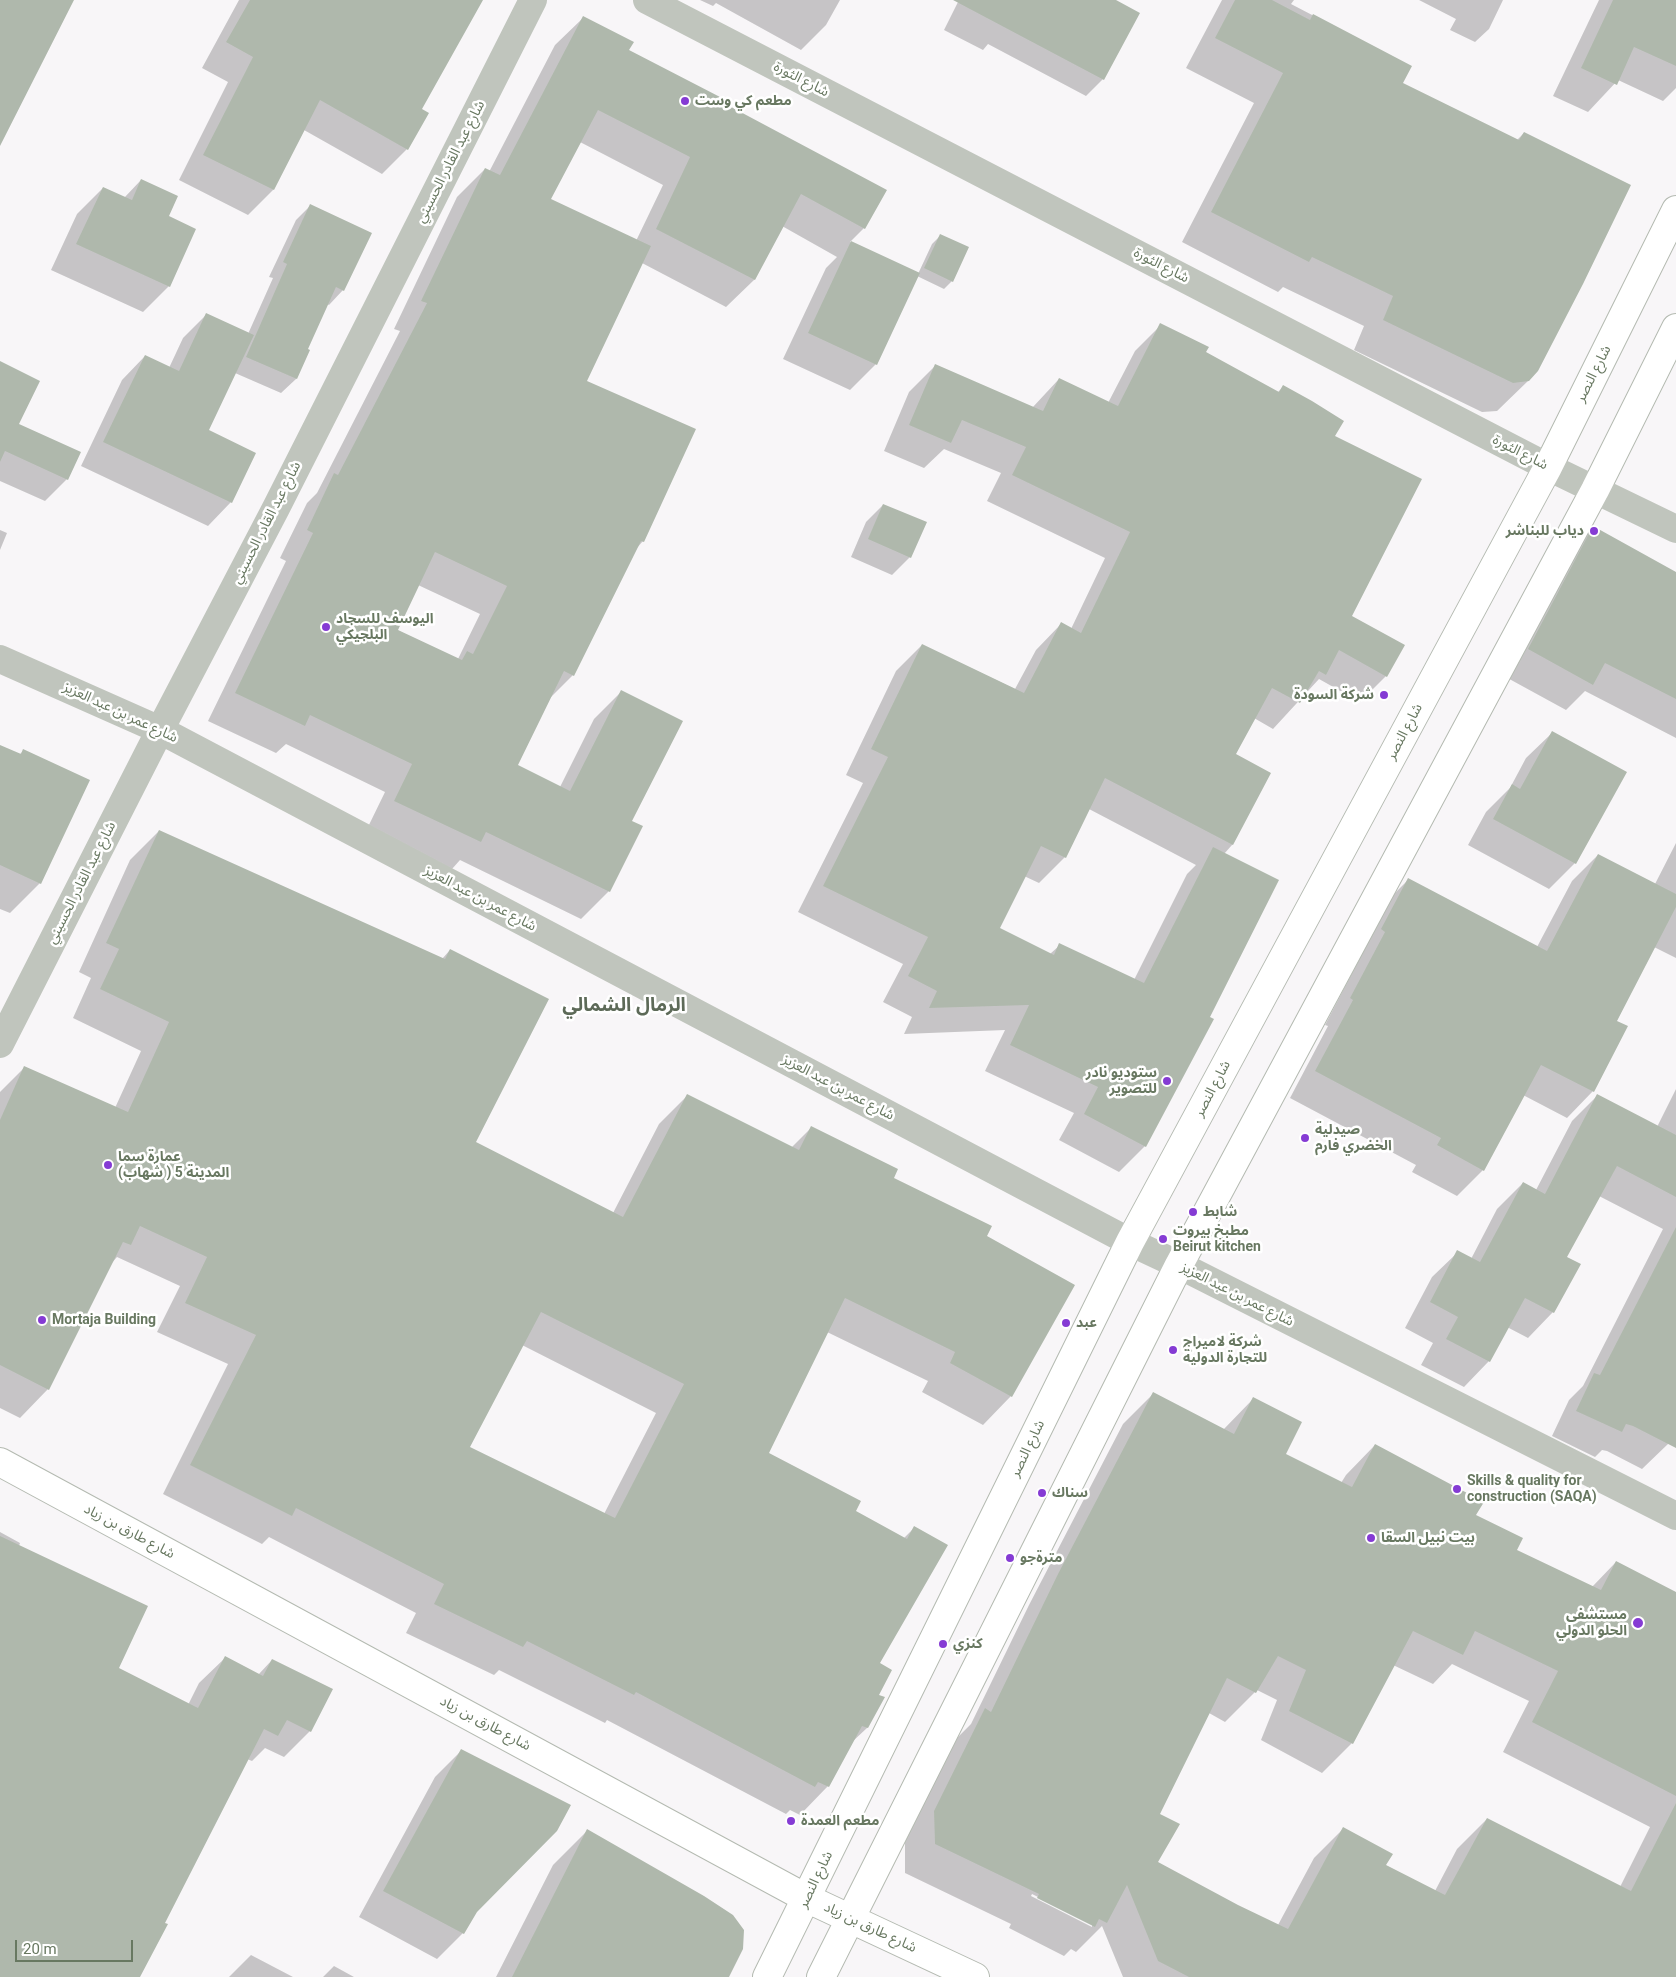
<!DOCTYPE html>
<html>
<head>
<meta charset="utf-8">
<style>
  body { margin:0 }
  #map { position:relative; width:1676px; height:1977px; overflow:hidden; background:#f8f6f8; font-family:Roboto,sans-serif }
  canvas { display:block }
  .scale { position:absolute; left:15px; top:1940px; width:118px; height:22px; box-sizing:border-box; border:2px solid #687861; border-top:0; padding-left:6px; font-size:15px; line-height:18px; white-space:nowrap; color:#687861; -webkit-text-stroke:4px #fff; paint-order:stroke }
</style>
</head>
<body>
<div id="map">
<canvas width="1676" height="1977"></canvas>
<div class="scale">20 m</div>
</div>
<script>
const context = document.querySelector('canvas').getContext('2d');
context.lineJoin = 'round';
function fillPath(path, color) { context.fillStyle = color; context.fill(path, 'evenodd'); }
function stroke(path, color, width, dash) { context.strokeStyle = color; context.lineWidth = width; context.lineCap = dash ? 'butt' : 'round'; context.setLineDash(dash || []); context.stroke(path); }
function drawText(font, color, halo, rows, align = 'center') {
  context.font = font + ' Roboto,"Noto Sans Arabic",sans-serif'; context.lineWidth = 5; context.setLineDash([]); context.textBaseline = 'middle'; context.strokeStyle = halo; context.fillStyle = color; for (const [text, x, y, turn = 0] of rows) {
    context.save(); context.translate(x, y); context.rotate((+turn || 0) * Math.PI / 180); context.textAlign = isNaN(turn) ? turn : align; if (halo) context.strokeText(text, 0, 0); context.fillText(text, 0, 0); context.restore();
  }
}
fillPath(new Path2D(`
  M239,0h243l-62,109 -13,40 -25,25 -78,-44 -31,60 -25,25 -69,-35 49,-98 -26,-14z
  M700,0h140l-14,25 -25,25 -85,-47 -3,3z
  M959,0h154l-10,79 -17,17 -98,-52 -5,6 -39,-20z
  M1222,0h72l-3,4 119,62 -9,18 116,56 7,-7 4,248 -31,30 -15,1 -128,-62 10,-24 -81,-39 -5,5 -96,-50 72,-139 -68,-35z
  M1419,0h84l-14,29 -14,13 -25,-12 6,-11z
  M1599,0h77v88l-13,13 -45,-21 -30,32 -35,-16z
  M583,18l45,32 89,51 147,127 -14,14 68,32 14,-30 9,-9 11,46 -8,8 -27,-13 -41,88 -26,26 -67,-31 43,-91 11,-11 -55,-31 -28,54 -28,27 -84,-44 -57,118 58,160 -7,8 -63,126 -25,25 -32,66 44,21 34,-68 28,-28 9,131 -22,69 -28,28 -121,-59 -8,9 -85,-40 18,-37 -99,-48 -10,9 -68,-32 78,-160 -6,-3 27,-55 10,-10 83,-162 -6,-2 63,-132 28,-28 4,3 66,-127zM580,142l83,43 -27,56 -87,-41zM418,585l62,29 -22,45 -61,-29z
  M141,180l26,37 2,69 -26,26 -92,-42 26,-56 26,-26 21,10z
  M311,205l32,85 -14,15 -2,-1 -21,46 2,1 -12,28 -15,14 -46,-20 -28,57 24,72 -23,24 -127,-60 41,-86 23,-24 24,12 14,-30 23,-23 42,19 25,-56 -4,-1 27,-57z
  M1161,325l44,27 72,41 6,-6 51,50 17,180 52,29 -17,30 -26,26 -41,-23 -46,50 -19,-11 -19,37 35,18 -38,72 -8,9 -15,163 3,2 -67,127 -26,26 -60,-32 15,-27 -89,-42 20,-41 -101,4 8,-17 -29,-15 20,-38 -105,-52 65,-129 -17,-8 50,-104 26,-26 93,44 21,-39 25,-26 10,5 34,-71 -118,-57 14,-28 -57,-24 -20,19 -40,-17 25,-59 26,-26 97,42 27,-29 49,24 27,-52zM1089,809l107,56 -9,9 -53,106 -74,-35 -10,9 -52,-25 26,-53 15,7 26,-26z
  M0,362l17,63 50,54 -22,22 -45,-20z
  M883,505l42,18 -15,34 -18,18 -41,-18 15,-35z
  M1593,528l83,83v127l-91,-47 -19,19 -64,-35 65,-121z
  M0,530l7,3 -7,17z
  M1552,733l23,130 -26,26 -81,-44 18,-33 24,-24 16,-30z
  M0,746l19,9 5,-5 16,133 -30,30 -10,-4z
  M159,831l283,128 8,-9 25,193 138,70 46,-89 28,-28 104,52 20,-20 174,109 26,159 -28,29 -61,-33 6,-11 -101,-49 -60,122 87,57 49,28 11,-11 -36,136v31l5,3 -16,30 -15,14 -24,44 -28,29 -10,-5 -4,4 -179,-94 -2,3 -106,-53 -5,5 -88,-42 10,-20 -147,-76 -7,7 -99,-50 65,-130 -71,-32 23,-46 -63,-29 -7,8 -62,124 -28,29 -20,-10v-316l25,-25 90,41 26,-57 -68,-33 18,-40 -12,-6 51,-112zM522,1345l134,68 -52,101 -136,-67z
  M1676,843v115l-22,-11 -38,75 -23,69 -26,27 -44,-23 -40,75 -26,26 -45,-24 4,-7 -126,-67 38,-72 -3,-1 35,-67 -4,-2 26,-50 26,-26 129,67 35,-66 26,-26 57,29z
  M1676,1089v339l-8,16 -26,25 -35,-18 -5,-1 -7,7 -43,-21 17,-36 14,-14 80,-157 -64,-33 -33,61 -13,55 -25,26 -21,-11 -18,34 -25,26 -43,-22 12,-22 -28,-15 27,-51 26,-25 13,7 26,-50 26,-26 13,7 36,-69 25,-25 60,31z
  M1153,1394l70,36 30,-31 31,56 57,28 5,-8 29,-30 100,71 40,34 77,37 24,-25 60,31v384h-553l-21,-51 -26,26 -5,-3 -7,7 -55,-28 2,-4 -106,-51v-31l51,-103 15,-15 58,-119 94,-181zM1452,1664l77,37 -26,51 147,75 -30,60 -133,-68 -30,30 -22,42 -50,-26 -42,-36 -29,29 -36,67 -41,-19 -80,-44 2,-48 50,-101 16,9 32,-32 20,10 -16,40 61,33 30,-30 41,-78 40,19zM1032,1894l60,30v3l-61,-31z
  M0,1532l20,11 -1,3 98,123 71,36 11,-22 26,-25 33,17 14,-15 38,71 -26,26 -19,-9 -13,13 -5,-2 -83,164 -26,54h-138z
  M461,1751l2,182 -26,26 -78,-42 76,-140z
  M587,1831l141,146h-232l57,-112z
  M251,1955l42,22h-64z
  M334,1966l20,11h-31z`), '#0003');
fillPath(new Path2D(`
  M0,0h74l-74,146z
  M250,0h233l-61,109 7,4 -21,37 -88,-50 -46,90 -71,-35 50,-98 -27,-15z
  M953,0h163l24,13 -36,67z
  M1235,0h37l38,20 3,-6 99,52 -9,17 116,57 5,-8 107,53 -48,99 -45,87 -9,10 -16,2 -130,-63 10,-24 -81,-39 -3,5 -98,-50 72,-139 -68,-35z
  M1613,0h63v66l-42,-19 -17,38 -36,-17z
  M583,16l51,26 -5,8 91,47 -2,3 169,90 -22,39 -64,-35 -46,86 -99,-51 34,-72 -92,-47 -47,89 100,47 -64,135 109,48 -52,113 -3,-1 -67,135 -10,-5 -46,94 52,26 51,-101 62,31 -51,100 11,5 -33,66 -124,-60 -5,10 -87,-41 18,-37 -102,-49 -5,11 -70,-33 78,-160 -6,-3 27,-57 4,2 89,-172 -6,-2 64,-133 15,7zM435,552l72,34 -34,68 -6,-3 -5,9 -64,-30z
  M141,179l37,17 -9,20 27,13 -26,58 -94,-43 27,-57 29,13z
  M310,204l62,29 -28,58 -8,-4 -28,62 2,1 -13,29 -51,-22 41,-93 -4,-2z
  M940,234l29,13 -16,35 -29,-14z
  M851,241l69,32 -43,92 -69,-32z
  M206,313l48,22 -45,95 47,23 -24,50 -129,-61 42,-87 34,16z
  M1160,323l49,24 -3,5 73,40 4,-7 29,16 32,20 -9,15 87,43 -70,137 53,29 -18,32 -48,-27 -13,25 -7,-4 -19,32 -28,-15 -36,66 35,19 -38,72 -128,-67 -39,80 -25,-12 -41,82 54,27 5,-12 85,40 69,-136 66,33 -69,137 4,2 -68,128 -62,-33 14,-27 -88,-42 19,-40 -100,3 8,-17 -29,-15 20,-39 -105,-51 65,-129 -17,-8 51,-105 102,49 37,-71 20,11 49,-101 -118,-57 14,-28 -64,-27 -11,23 -42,-18 26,-61 108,47 16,-33 59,28z
  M0,361l40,20 -21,43 62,28 -13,28 -63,-29 -5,11z
  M883,504l44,18 -16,36 -43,-19z
  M1593,526l83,46v127l-71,-36 -12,22 -65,-36z
  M1552,731l75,41 -51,92 -83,-45 19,-35 8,5z
  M0,745l21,9 2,-5 67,31 -49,104 -41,-19z
  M159,830l286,129 5,-10 99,50 -73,143 147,75 64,-123 112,56 12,-24 87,43 -4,9 98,48 -5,10 88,49 -63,112 -62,-34 5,-11 -110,-54 -76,155 92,48 -5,10 51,28 7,-13 34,19 -68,118 12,7 -13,25 6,2 -17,31 -6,-2 -33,61 -11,-5 -3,5 -179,-95 -2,3 -107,-54 -4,6 -89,-43 10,-20 -148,-76 -4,8 -102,-51 66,-130 -71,-32 22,-46 -67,-31 -9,19 -8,-3 -74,148 -49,-25v-245l24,-54 104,46 41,-90 -69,-33 19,-40 -13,-6zM541,1312l143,72 -69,134 -145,-71z
  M1598,854l78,40v13l-59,114 11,5 -34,66 -53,-27 -57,106 -47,-26 4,-7 -126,-67 38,-71 -3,-2 35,-66 -4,-3 27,-51 139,73z
  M1597,1094l79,41v62l-59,-31 -50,91 14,7 -27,49 -29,-15 -35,64 -44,-23 12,-22 -28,-15 27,-52 23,12 43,-80 22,12z
  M1676,1227v221l-43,-22 -7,-2 -4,8 -46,-21 18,-38 6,2z
  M1153,1392l81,42 19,-37 49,25 -16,32 66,33 23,-43 109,58 -8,13 47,23 -6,12 84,40 15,-29 60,31v204l-144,-74 26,-51 -83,-40 -12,24 -50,-24 -60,113 -64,-33 17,-41 -28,-14 -22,37 -29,-15 -67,136 20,10 -22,38 80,43 50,24 55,-102 50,27 -7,11 59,30 42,-77 144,73 45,-88v174h-487l-31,-16 -31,-76 -20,38 -8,-4 -4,8 -58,-29 2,-4 -104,-50 -1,-33 51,-103 6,4 67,-138z
  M0,1536l148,70 -29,62 79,40 27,-52 38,20 9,-17 61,30 -22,43 -24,-12 -9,16 -14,-7 -99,194 3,1 -28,53h-140z
  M461,1749l110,56 -14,26 -80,81 -13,22 -81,-43z
  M587,1829l117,67 29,19 11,15 -1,19 -14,28h-217z`), '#afb8ac');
const major = new Path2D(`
  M0,1462l806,436 169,79
  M767,1977l363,-735 418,-775 128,-257
  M821,1977l358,-712 416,-775 81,-162`);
stroke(major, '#b4bab1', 30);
stroke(new Path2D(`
  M647,0l901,467 128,62
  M0,659l160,71 970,512 49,23 497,251
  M0,1044l160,-314 116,-222 257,-508`), '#c0c5bd', 28);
stroke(major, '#fff', 28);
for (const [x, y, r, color] of [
  [685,101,5,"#853bd4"],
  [1594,531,5,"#853bd4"],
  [326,627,5,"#853bd4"],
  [1384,695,5,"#853bd4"],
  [1167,1081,5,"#853bd4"],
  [1305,1138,5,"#853bd4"],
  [108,1165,5,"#853bd4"],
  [1193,1212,5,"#853bd4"],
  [1163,1239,5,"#853bd4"],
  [42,1320,5,"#853bd4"],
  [1066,1323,5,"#853bd4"],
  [1173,1350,5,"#853bd4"],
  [1457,1489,5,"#853bd4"],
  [1042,1493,5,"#853bd4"],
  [1371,1538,5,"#853bd4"],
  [1010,1558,5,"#853bd4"],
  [1638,1623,6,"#853bd4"],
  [943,1644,5,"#853bd4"],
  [791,1821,5,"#853bd4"]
]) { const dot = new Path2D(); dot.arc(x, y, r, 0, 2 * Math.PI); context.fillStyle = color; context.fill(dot); stroke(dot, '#fff', 2); }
drawText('14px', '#687861', '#fff', [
  ["شارع الثورة",801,80,27],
  ["شارع عبد القادر الحسيني",451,162,-63],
  ["شارع الثورة",1161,266,27],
  ["شارع النصر",1594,374,-63],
  ["شارع الثورة",1520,453,27],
  ["شارع عبد القادر الحسيني",267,523,-63],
  ["شارع عمر بن عبد العزيز",120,713,25],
  ["شارع النصر",1405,732,-62],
  ["شارع عبد القادر الحسيني",82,883,-63],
  ["شارع عمر بن عبد العزيز",480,899,28],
  ["شارع عمر بن عبد العزيز",838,1088,28],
  ["شارع النصر",1213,1089,-62],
  ["شارع عمر بن عبد العزيز",1237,1295,27],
  ["شارع النصر",1028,1449,-64],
  ["شارع طارق بن زياد",129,1532,28],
  ["شارع طارق بن زياد",485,1724,28],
  ["شارع النصر",816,1880,-64],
  ["شارع طارق بن زياد",870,1928,25]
]);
drawText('bold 14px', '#687861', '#fff', [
  ["مطعم كي وست",695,101],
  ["دياب للبناشر",1584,531,"right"],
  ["اليوسف للسجاد",336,619],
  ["البلجيكي",336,635],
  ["شركة السودة",1374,695,"right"],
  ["ستوديو نادر",1157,1073,"right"],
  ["للتصوير",1157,1089,"right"],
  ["صيدلية",1315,1130],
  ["الخضري فارم",1315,1146],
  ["عمارة سما",118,1157],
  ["المدينة 5 ( شهاب)",118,1173],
  ["شابط",1203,1212],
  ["مطبخ بيروت",1173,1231],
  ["Beirut kitchen",1173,1247],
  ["Mortaja Building",52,1320],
  ["عبد",1076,1323],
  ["شركة لاميراج",1183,1342],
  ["للتجارة الدولية",1183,1358],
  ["Skills & quality for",1467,1481],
  ["construction (SAQA)",1467,1497],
  ["سناك",1052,1493],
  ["بيت نبيل السقا",1381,1538],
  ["مترةجو",1020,1558],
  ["مستشفى",1627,1615,"right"],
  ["الحلو الدولي",1627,1631,"right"],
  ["كنزي",953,1644],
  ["مطعم العمدة",801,1821]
], 'left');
drawText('bold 19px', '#5d6a58', '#fff', [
  ["الرمال الشمالي",624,1006]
]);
</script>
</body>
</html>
